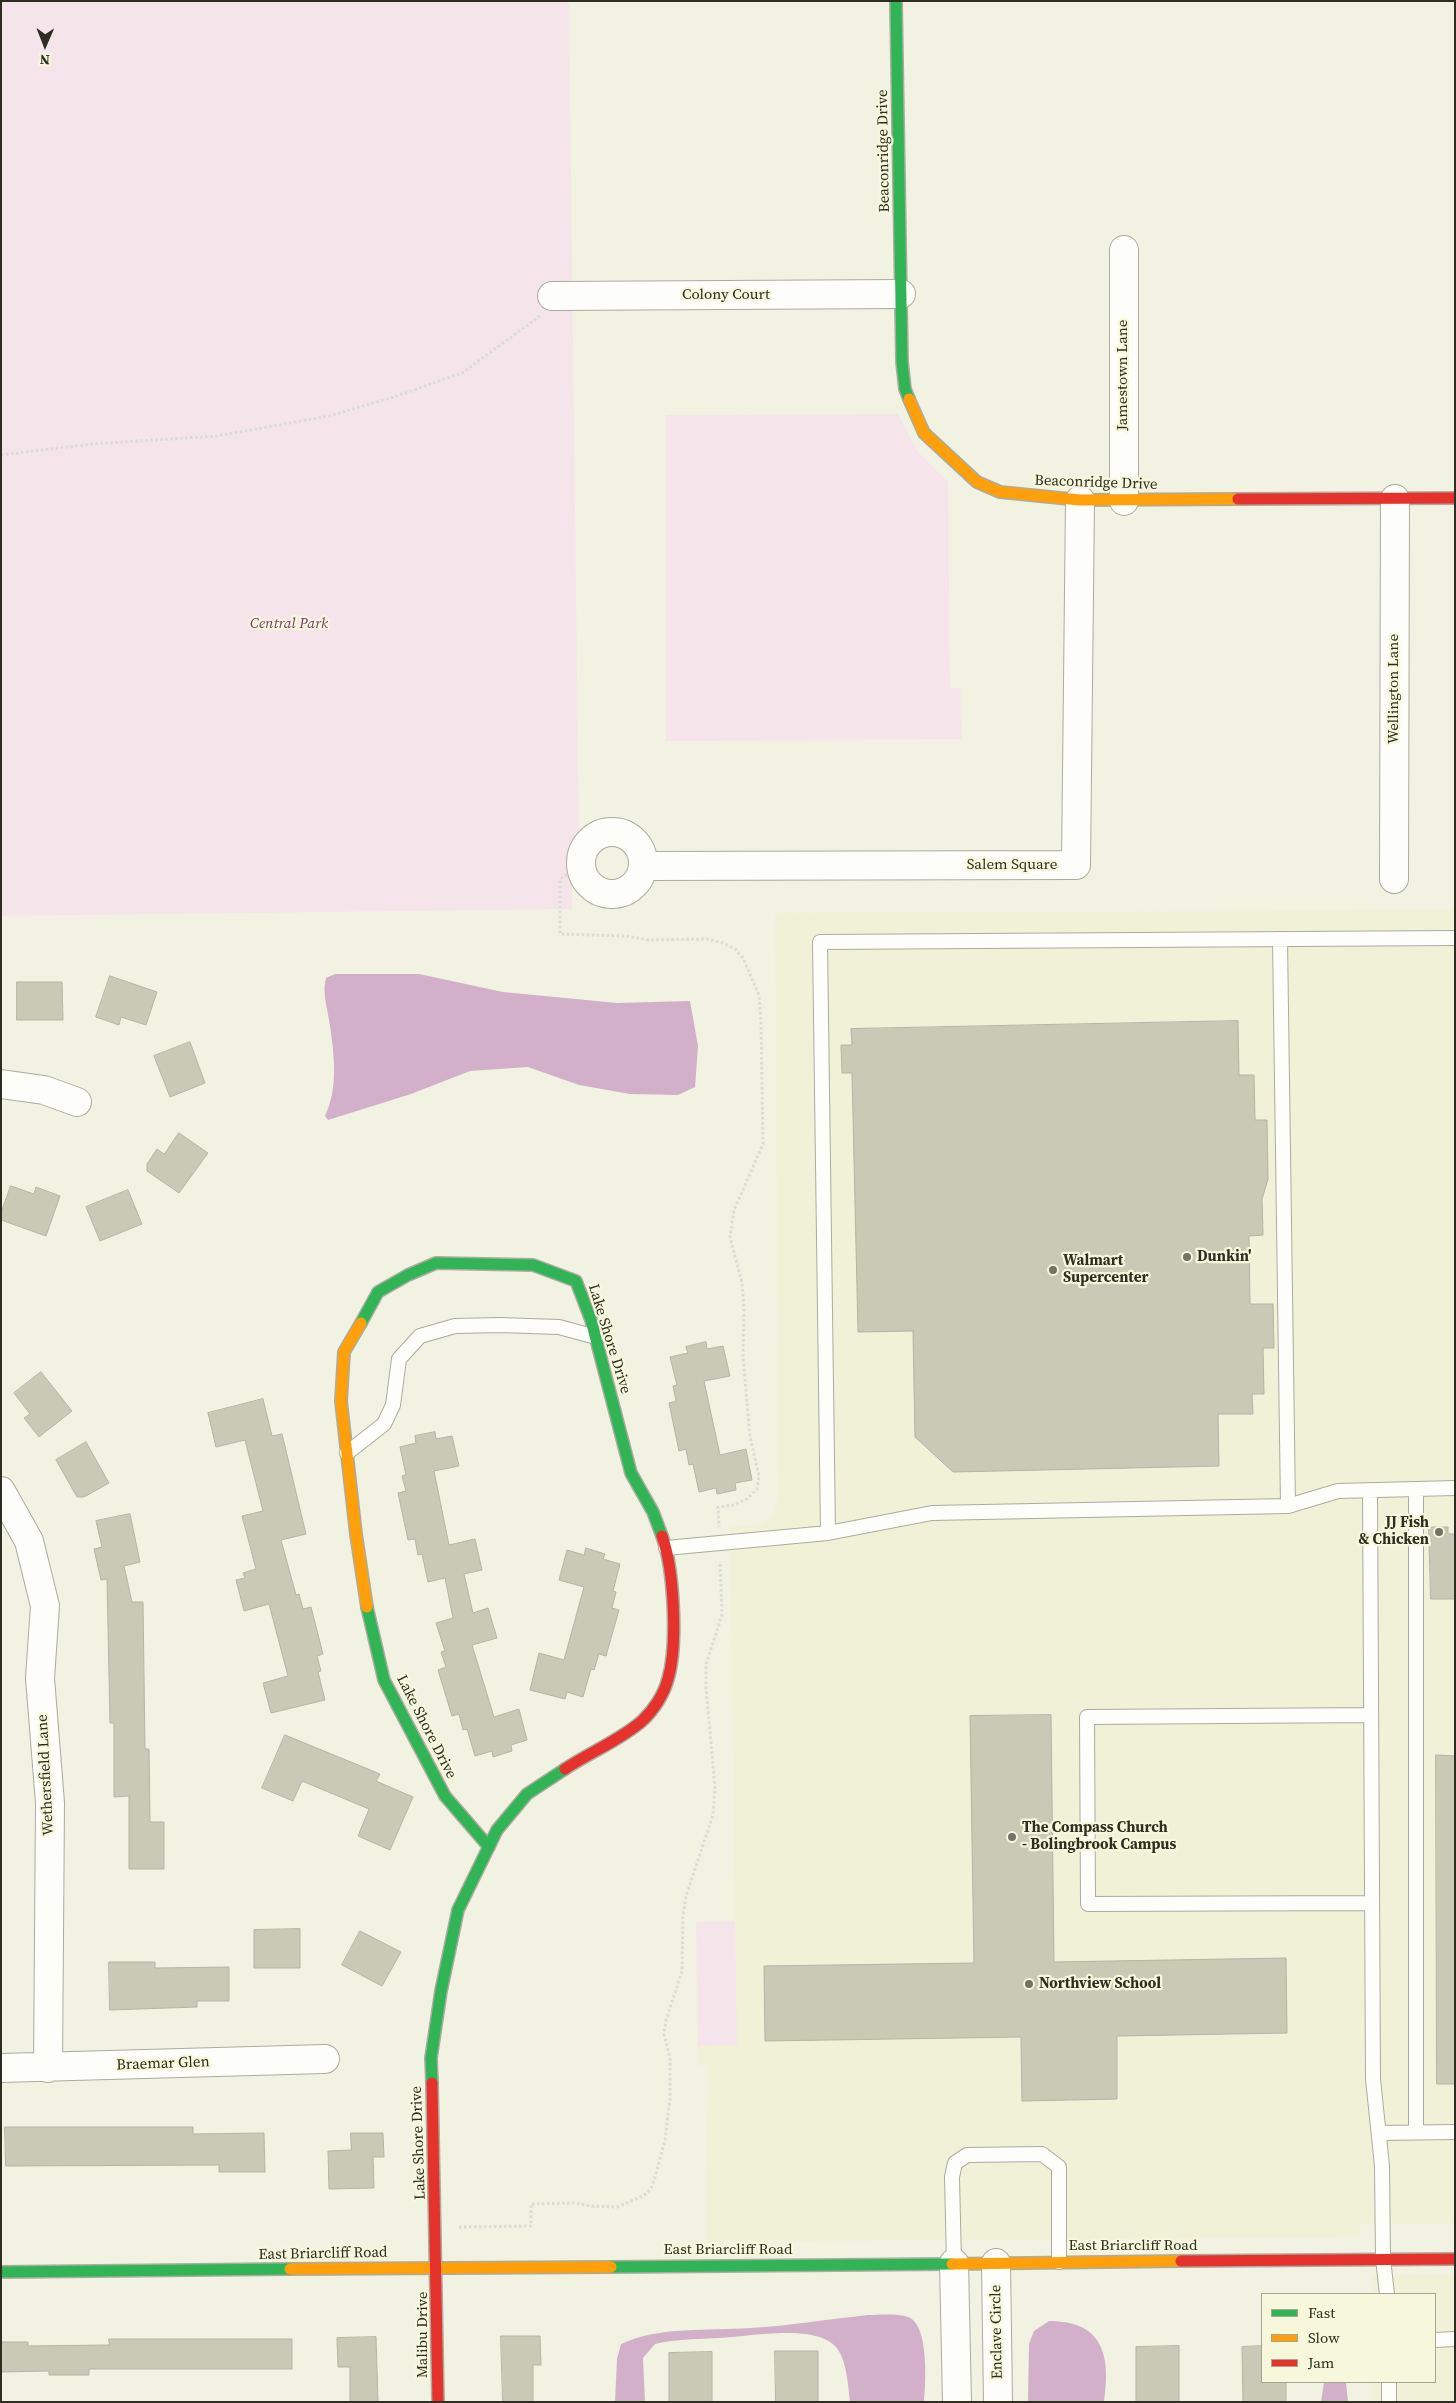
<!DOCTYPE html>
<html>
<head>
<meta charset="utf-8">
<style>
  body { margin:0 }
  #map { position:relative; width:1456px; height:2403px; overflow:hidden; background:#f1f2e1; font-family:"Source Serif 4",serif }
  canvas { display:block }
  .frame { position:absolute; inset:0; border:2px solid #2d2d22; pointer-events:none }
  .legend { position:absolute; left:1261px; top:2293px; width:175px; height:90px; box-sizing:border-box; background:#f7f8db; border:1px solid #a6a791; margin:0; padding:6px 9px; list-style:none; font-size:15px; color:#2d2d22 }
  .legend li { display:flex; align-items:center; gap:10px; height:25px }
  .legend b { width:25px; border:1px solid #a6a791 }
  .north { position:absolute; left:20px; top:20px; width:50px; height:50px; -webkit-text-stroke:4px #f7f8db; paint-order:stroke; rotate:181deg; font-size:14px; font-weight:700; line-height:20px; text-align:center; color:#2d2d22 }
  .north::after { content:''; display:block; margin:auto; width:18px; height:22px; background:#2d2d22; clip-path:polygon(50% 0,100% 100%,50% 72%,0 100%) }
</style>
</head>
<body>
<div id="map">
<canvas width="1456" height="2403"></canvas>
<div class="frame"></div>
<ul class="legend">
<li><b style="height:6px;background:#30b455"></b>Fast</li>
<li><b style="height:6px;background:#ff9f0a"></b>Slow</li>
<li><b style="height:6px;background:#e5322d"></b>Jam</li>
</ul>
<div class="north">N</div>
</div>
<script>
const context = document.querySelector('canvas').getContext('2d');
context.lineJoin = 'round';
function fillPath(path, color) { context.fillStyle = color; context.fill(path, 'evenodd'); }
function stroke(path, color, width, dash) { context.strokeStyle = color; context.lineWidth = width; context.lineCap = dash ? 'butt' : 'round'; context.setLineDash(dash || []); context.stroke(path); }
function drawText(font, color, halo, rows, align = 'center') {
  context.font = font + ' "Source Serif 4",serif'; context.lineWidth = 4.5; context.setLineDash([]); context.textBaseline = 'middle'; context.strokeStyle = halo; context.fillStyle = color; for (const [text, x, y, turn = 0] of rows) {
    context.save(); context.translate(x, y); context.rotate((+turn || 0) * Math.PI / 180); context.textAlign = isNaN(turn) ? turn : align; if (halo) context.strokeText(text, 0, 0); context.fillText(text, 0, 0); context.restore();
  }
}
fillPath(new Path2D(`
  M1455,910v1313l-95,1v13l-654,5 2,-176 -10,-1 -2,-143 39,-2 -5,-393 31,-2 12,-9 6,-21 -4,-582z
  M1455,2274v128h-83v-20h63v-88h-63v-19z`), '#f0f1d6');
fillPath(new Path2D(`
  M1,1h566l2,4 10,834 -7,9v61l-571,7z
  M898,414l20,38 30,30 2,206h11l1,51 -296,2v-326z
  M735,1921l2,124 -39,1 -2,-124z`), '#f5e5eb');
fillPath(new Path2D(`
  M335,974h84l84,18 114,11 73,-2 8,45 -3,41 -17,8 -48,-1 -51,-9 -51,-18 -58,4 -59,23 -83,26 -3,-4c14,-29 9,-65 4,-96 -2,-14 -7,-28 -3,-42z
  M868,2315c13,0 28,-2 40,2 21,7 18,66 16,85h-74c-2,-17 -3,-42 -14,-55 -21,-24 -89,-10 -116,-9 -22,1 -43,1 -65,6l-12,14 2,44h-30l2,-43 4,-15c39,-18 86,-13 129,-16 39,-2 79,-9 118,-13z
  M1049,2321c54,0 62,34 55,81h-76l1,-58 5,-13z
  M1324,2382h22l2,20h-27z`), '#d2b0c9');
const building = new Path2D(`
  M110,976l47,16 -11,33 -25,-8 -2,8 -23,-8z
  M17,982h45l1,38h-46z
  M1238,1021l1,54h15l1,45h12l1,59 -6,20 1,36 -14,1 1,68h23l1,44h-11l1,46h-12l1,20h-35l1,52 -266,6 -38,-35 -2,-106 -55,1 -6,-259h-10l-1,-28h11l-1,-16z
  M190,1042l15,41 -35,14 -16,-41z
  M179,1133l29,20 -29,40 -32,-22v-7l10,-15 7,5z
  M11,1186l23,8 2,-7 24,9 -14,40 -45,-16v-7z
  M128,1190l14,34 -42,17 -14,-34z
  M706,1342l1,7 16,-3 7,30 -26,5 16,74 26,-6 6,31 -17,3 1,7 -19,4 -1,-6 -17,4 -6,-28 -4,1 -3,-16 -7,2 -10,-48 7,-2 -3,-15 4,-1 -7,-28 18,-4 -2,-6z
  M41,1372l31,39 -33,26 -15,-19 6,-4 -16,-21z
  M263,1399l9,37 10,-2 24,100 -25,6 15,55 3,-1 4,15 8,-2 12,47 -6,2 4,15 -3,1 7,28 -54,13 -8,-30 25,-7 -19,-72 -25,7 -8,-31 9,-2 -2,-5 13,-4 -14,-53 21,-5 -18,-71 -29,7 -8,-34z
  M435,1432l1,7 16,-3 7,30 -25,5 15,74 26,-6 7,31 -18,4 9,39 15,-5 9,30 -25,7 22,72 25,-8 8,31 -16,5 1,6 -19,6 -1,-6 -17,5 -8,-27 -4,1 -4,-16 -7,2 -14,-46 8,-3 -5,-15 4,-1 -9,-28 17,-5 -8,-40 -17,4 -6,-28 -4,1 -3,-16 -7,1 -10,-47 8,-2 -4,-15 4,-1 -6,-28 16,-4 -1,-7z
  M86,1442l23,41 -25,14h-7l-21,-37z
  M130,1514l10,48 -16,4 8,36h11l2,147h4l1,73h14v47h-35v-73l-15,1v-74h-4l-3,-144 -6,1 -7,-31 8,-2 -6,-26z
  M1429,1527h19v7h7v65h-24z
  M586,1548l19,6 -2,5 17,5 -7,27 3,1 -4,16 7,2 -13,46 -7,-2 -5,16 -3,-1 -8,28 -16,-5 -2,7 -35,-9 9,-37 25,7 20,-73 -25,-7 8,-30 17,5z
  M1051,1715l3,247 232,-4 1,75 -170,3v63l-95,2 -1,-64 -256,4 -1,-75 210,-3 -4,-247z
  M285,1735l95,39 -4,7 37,16 -23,53 -32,-14 11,-27 -67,-28 -9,20 -31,-13z
  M1436,1755l19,1v328h-18z
  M300,1929v39h-46v-38z
  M360,1931l41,21 -19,34 -40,-21z
  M109,1962h46v6l74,-1v34h-32v6l-87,3z
  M5,2127h188v7l71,-1 1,39h-46v-7l-213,1z
  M351,2133h32l1,24h-11l1,31 -45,1 -1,-38 23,-1z
  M501,2336h39l1,29h-8v37h-30z
  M376,2337l2,65h-28v-35h-12l-1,-29z
  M109,2339h183v30h-203v6h-40v-4l-48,1v-30h27v4l81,-1z
  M1179,2346v56h-43v-55z
  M1262,2346v36h24v20h-43l-1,-55z
  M775,2351h43v51h-42z
  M712,2352v50h-43v-49z`);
fillPath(building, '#c9c9b6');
stroke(building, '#b4b4a8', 1);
const lane = new Path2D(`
  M1280,939l8,567
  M347,1453l37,-29 9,-19 6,-46 21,-23 35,-10 45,-1 59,2 37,10
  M1416,1489v643
  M1370,1490l3,589 9,87 1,93 4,35
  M828,1533l104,-20 356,-7 50,-15 117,-3
  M666,1548l162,-15 -8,-591 635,-4
  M1371,1715l-284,2 1,187 284,-1
  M1379,2133l76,-1
  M954,2263l-2,-86 3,-14 12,-8 75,-1 17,13v95
  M1435,2340l20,-1
  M1389,2382v20`);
const street = new Path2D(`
  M1124,250v251
  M552,296l349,-2
  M581 863a31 31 0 1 1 62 0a31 31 0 1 1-62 0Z
  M644,866l432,-1 4,-365
  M1394,879l1,-380
  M1,1084l43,6 33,12
  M1,1491l28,50 16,65 -5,72 10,125 -2,265
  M1,2068l324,-9
  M954,2263l3,139
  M996,2263l2,139`);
const fast = new Path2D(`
  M896,1l6,361 3,27 4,10
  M361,1323l17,-31 30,-17 28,-12 97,2 43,16 15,39 40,153 22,39 9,24
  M367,1607l17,73 61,116 44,51
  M432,2083l-1,-25 10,-67 17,-81 39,-80 30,-36 38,-25
  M611,2267l341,-3
  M1,2272l289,-3`);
const slow = new Path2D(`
  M909,399l15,34 53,49 23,10 80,8 158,-1
  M361,1323l-17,29 -3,49 15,133 11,73
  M952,2264l229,-3
  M290,2269l321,-2`);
const jam = new Path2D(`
  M1238,499l217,-1
  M565,1769c25,-17 54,-28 77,-48 12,-11 22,-27 26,-42 10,-34 6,-110 -6,-143
  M432,2083l6,319
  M1181,2261l274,-2`);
stroke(lane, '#abac9f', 16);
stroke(street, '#abac9f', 30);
stroke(fast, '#abac9f', 14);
stroke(slow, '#abac9f', 14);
stroke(jam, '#abac9f', 14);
stroke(new Path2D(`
  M1,455l92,-11 124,-8 112,-20 65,-19 68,-24 78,-57
  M580,867l-20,12v55l66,2 23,4 58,-1 16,4 12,6 8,9 16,37 2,27 2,122 -29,66 -4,27 12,46 2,26 -1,47 7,81 9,39 -2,13 -10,10 -14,6 -15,2 1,20
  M459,2227l72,-1v-22l45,-1 14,3 27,1 26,-11 8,-7 4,-12 10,-37 5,-41v-41l-6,-24 2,-14 16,-49 1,-55 3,-20 27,-81 2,-27 -9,-101v-23l16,-49 -2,-54`), '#dbdbd6', 3, [2.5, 2.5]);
stroke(lane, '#fdfdfa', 14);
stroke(street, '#fdfdfa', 28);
stroke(fast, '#30b455', 11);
stroke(slow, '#ff9f0a', 11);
stroke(jam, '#e5322d', 11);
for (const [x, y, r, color] of [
  [1187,1257,5,"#727265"],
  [1053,1270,5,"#727265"],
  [1439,1532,5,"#727265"],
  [1012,1837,5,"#727265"],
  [1029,1984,5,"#727265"]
]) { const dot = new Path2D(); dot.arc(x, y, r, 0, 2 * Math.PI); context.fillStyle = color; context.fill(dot); stroke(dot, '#f7f8db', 2); }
drawText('15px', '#2d2d22', '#f7f8db', [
  ["Beaconridge Drive",884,151,-91],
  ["Colony Court",726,295],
  ["Jamestown Lane",1123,375,-90],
  ["Beaconridge Drive",1096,483,2],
  ["Wellington Lane",1394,689,-90],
  ["Salem Square",1012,865],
  ["Lake Shore Drive",609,1339,73],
  ["Lake Shore Drive",426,1727,63],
  ["Wethersfield Lane",46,1775,-93],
  ["Braemar Glen",163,2064,-2],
  ["Lake Shore Drive",419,2143,-92],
  ["East Briarcliff Road",1133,2246],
  ["East Briarcliff Road",728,2250],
  ["East Briarcliff Road",323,2254,-1],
  ["Enclave Circle",997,2332,-91],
  ["Malibu Drive",423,2335,-90]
]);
drawText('italic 15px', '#763970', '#f7f8db', [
  ["Central Park",289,624]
]);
drawText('bold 15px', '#2d2d22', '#f7f8db', [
  ["Dunkin'",1197,1257],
  ["Walmart",1063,1261],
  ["Supercenter",1063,1278],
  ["JJ Fish",1429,1523,"right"],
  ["& Chicken",1429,1540,"right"],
  ["The Compass Church",1022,1828],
  ["- Bolingbrook Campus",1022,1845],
  ["Northview School",1039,1984]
], 'left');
</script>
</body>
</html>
